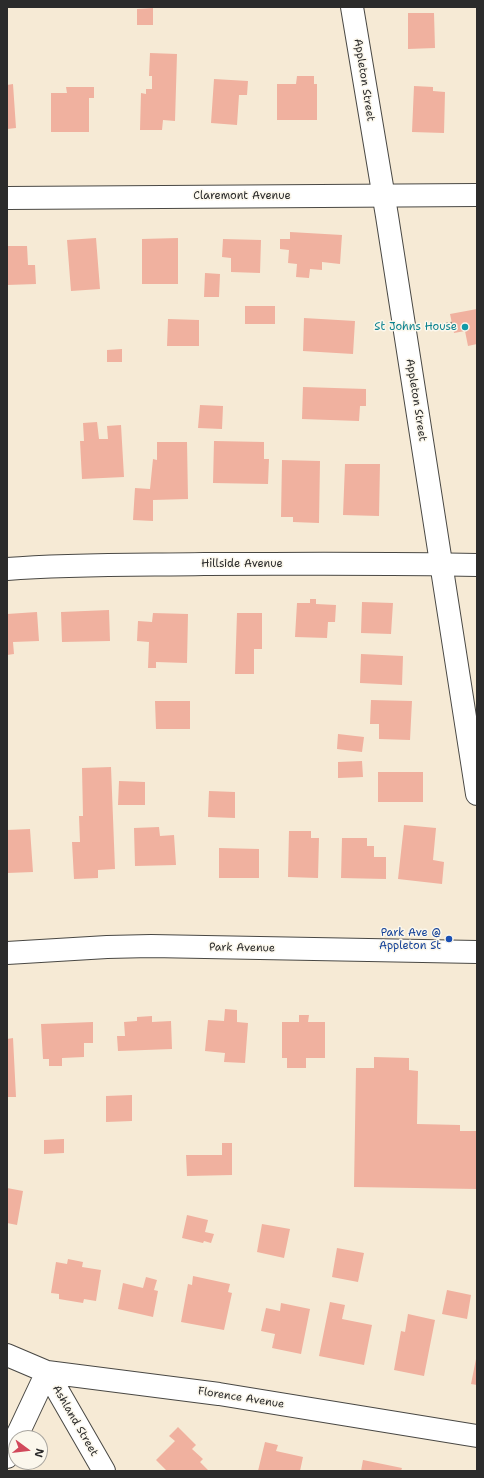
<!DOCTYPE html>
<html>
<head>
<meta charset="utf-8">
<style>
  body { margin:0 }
  #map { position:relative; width:484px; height:1478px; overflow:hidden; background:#f6ead5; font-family:"Shantell Sans",sans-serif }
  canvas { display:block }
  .frame { position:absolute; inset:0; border:8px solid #2b2b2b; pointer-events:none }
  .north { position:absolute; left:8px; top:1430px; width:40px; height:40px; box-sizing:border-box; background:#fbf7ec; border:1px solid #a8a59f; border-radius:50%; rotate:105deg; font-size:11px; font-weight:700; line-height:16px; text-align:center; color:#2b2b2b }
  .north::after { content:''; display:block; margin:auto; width:14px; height:18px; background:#d1495b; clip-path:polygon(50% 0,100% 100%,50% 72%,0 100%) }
</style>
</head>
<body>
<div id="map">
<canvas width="484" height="1478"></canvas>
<div class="frame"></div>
<div class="north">N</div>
</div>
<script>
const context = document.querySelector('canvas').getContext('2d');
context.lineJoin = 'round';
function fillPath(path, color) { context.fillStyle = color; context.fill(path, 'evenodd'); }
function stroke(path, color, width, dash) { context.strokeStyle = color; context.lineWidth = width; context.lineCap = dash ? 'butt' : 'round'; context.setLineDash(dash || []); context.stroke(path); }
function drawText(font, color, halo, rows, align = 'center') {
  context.font = font + ' "Shantell Sans",sans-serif'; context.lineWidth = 3; context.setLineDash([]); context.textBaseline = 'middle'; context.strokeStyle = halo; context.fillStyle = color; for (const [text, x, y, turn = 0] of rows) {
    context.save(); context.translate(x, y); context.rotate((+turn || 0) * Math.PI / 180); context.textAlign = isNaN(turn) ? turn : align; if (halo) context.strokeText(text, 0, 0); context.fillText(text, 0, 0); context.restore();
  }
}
fillPath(new Path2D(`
  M153,8v17h-16v-16z
  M408,13h26l1,35 -27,1z
  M150,53l27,1 -2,67 -12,-1 -1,10h-22l1,-37 5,1v-5h6v-13h-3z
  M297,76h17v8h3v36h-40v-36h19z
  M214,79l34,2 -1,14h-8l-2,30 -26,-2z
  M13,84l3,44 -9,1v-44z
  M414,86l19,1v4l12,1 -1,41 -32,-1z
  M66,87h28v11h-5v34h-38v-39h16z
  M290,232l52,3 -2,29 -18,-2v8l-12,-1 -1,9 -13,-1 1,-13 -9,-1 1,-13 -9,-1v-10h10z
  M96,238l4,51 -29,2 -4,-51z
  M178,238v46h-36v-45z
  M223,239l38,1 -1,33 -29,-1v-14l-9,-1z
  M7,246h20l1,19h7l1,19 -29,1z
  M205,273l15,1 -1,23h-15z
  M245,306h30v18h-30z
  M477,309v35l-9,2 -3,-15 -11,2 -4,-19z
  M304,318l51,3 -2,33 -50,-3z
  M168,319l31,1v26h-32z
  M122,349v13h-15v-12z
  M303,387l63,2v17h-6l-1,15 -57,-2z
  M200,405l23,1 -1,23 -24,-1z
  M97,422l2,17h9l-1,-13 14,-1 3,52 -42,2 -2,-38h4l-1,-18z
  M214,441l50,1v17h5l-1,25 -55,-1z
  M157,442h30l1,57 -35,1v21l-20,-1 2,-32 15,1 3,-30 4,1z
  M282,460l38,1 -1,62 -26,-1v-5h-12z
  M345,464h35l-1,52 -36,-1z
  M310,599h6v5l20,1 -1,17h-7l-1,16 -32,-1 2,-34h13z
  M362,602l31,1 -2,31 -30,-1z
  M109,610l1,31 -48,1 -1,-30z
  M37,612l2,29 -26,1 1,12 -7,1v-41z
  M153,613l35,1 -1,49 -31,-1v6h-8l1,-26 -12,-1 1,-20 14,1z
  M237,613h25v36h-8v25h-19z
  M361,654l42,2 -1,29 -42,-2z
  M371,700l41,1 -2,39 -31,-1v-15h-9z
  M155,701h35v28h-34z
  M338,734l26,3 -2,15 -25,-3z
  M362,761l1,16 -25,1v-16z
  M111,767l4,102 -17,1v8l-24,1 -2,-37h8l-1,-26h4l-1,-48z
  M378,772h45v30h-45z
  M119,781l26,1v23h-27z
  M209,791l26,1v26l-27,-1z
  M404,825l32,3 -3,32 11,2 -2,22 -44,-5z
  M159,827l1,9 14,-1 2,30 -41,1 -1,-38z
  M30,829l3,43 -26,1v-43z
  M289,831h22v7h8l-1,40 -30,-1z
  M342,838h25v8h7v11h12v22l-45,-1z
  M219,848l40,1v29h-40z
  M225,1009l12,1v12l11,1 -3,40 -21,-1 1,-9 -20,-2 3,-31 16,1z
  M299,1015h10l-1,7h17v36h-19v10h-19v-10h-5v-36h17z
  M152,1016v6l19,-1 1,28 -54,2 -1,-15h8l-1,-14 13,-1v-4z
  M93,1022v21h-9v14l-22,1v8h-13v-7h-6l-2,-35z
  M13,1038l3,59h-9v-58z
  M374,1057l35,1v12l9,1 -1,53 43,1v6h17v58l-123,-2 2,-119h18z
  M132,1095v26l-26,1v-26z
  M64,1139v14l-20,1v-14z
  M222,1143h10v32l-45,1 -1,-21h36z
  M7,1188l16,3 -6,34 -10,-2z
  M187,1215l21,5 -3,12 9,2 -3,9 -7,-2 -1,2 -21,-5z
  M262,1224l28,5 -6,29 -27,-6z
  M337,1248l27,5 -6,29 -26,-5z
  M68,1259l15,3 -1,5 19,3 -5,31 -12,-2 -1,4 -24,-4v-5l-8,-1 5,-31 11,2z
  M193,1276l37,8 -2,8 4,1 -8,37 -43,-8 7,-38 4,1z
  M146,1277l11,3 -3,10 4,1 -5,26 -35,-8 5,-26 20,5z
  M447,1290l24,5 -4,24 -25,-5z
  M330,1302l15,3 -3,14 30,6 -8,40 -45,-9z
  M281,1303l29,6 -9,45 -29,-6 3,-14 -14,-3 5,-23 14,3z
  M408,1314l27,6 -11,56 -30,-6 7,-39 4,1z
  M476,1359l1,1v25l-6,-1z
  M178,1427l18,18 -4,4 11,10 -3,3 9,9h-42l-11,-11 19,-19 -6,-5z
  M265,1442l13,3 -2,6 27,6 -3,14h-42z
  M363,1460l39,8 -1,3h-40z`), '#f0b19f');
const street = new Path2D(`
  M7,198l470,-3
  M7,569c65,-5 131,-4 197,-5 91,0 182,-1 273,1
  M7,1355l40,17 172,22 258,42
  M47,1372l57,99
  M7,1457l40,-85`);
const secondary = new Path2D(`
  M352,7l35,209 90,578
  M7,953l100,-6 44,-1 326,6`);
stroke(street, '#494844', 24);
stroke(secondary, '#494844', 24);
stroke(new Path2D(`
  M427,327l25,-4`), '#494844', 2.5, [1, 3]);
stroke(street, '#fff', 22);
stroke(secondary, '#fff', 22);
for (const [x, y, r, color] of [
  [465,327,4,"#0f9aa8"],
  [449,939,4,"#1a4fb4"]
]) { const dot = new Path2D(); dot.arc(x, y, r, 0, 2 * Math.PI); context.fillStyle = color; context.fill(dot); stroke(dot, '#fbf7ec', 1.5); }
drawText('11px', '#2b2b2b', '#fbf7ec', [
  ["Appleton Street",364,80,81],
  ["Claremont Avenue",242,196],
  ["Appleton Street",416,400,81],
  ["Hillside Avenue",242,564],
  ["Park Avenue",242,948,1],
  ["Florence Avenue",241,1398,9],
  ["Ashland Street",75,1421,60]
]);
drawText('11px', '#0d838f', '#fbf7ec', [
  ["St Johns House",457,327]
], 'right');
drawText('11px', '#164399', '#fbf7ec', [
  ["Park Ave @",441,933],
  ["Appleton St",441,946]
], 'right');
</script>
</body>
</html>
